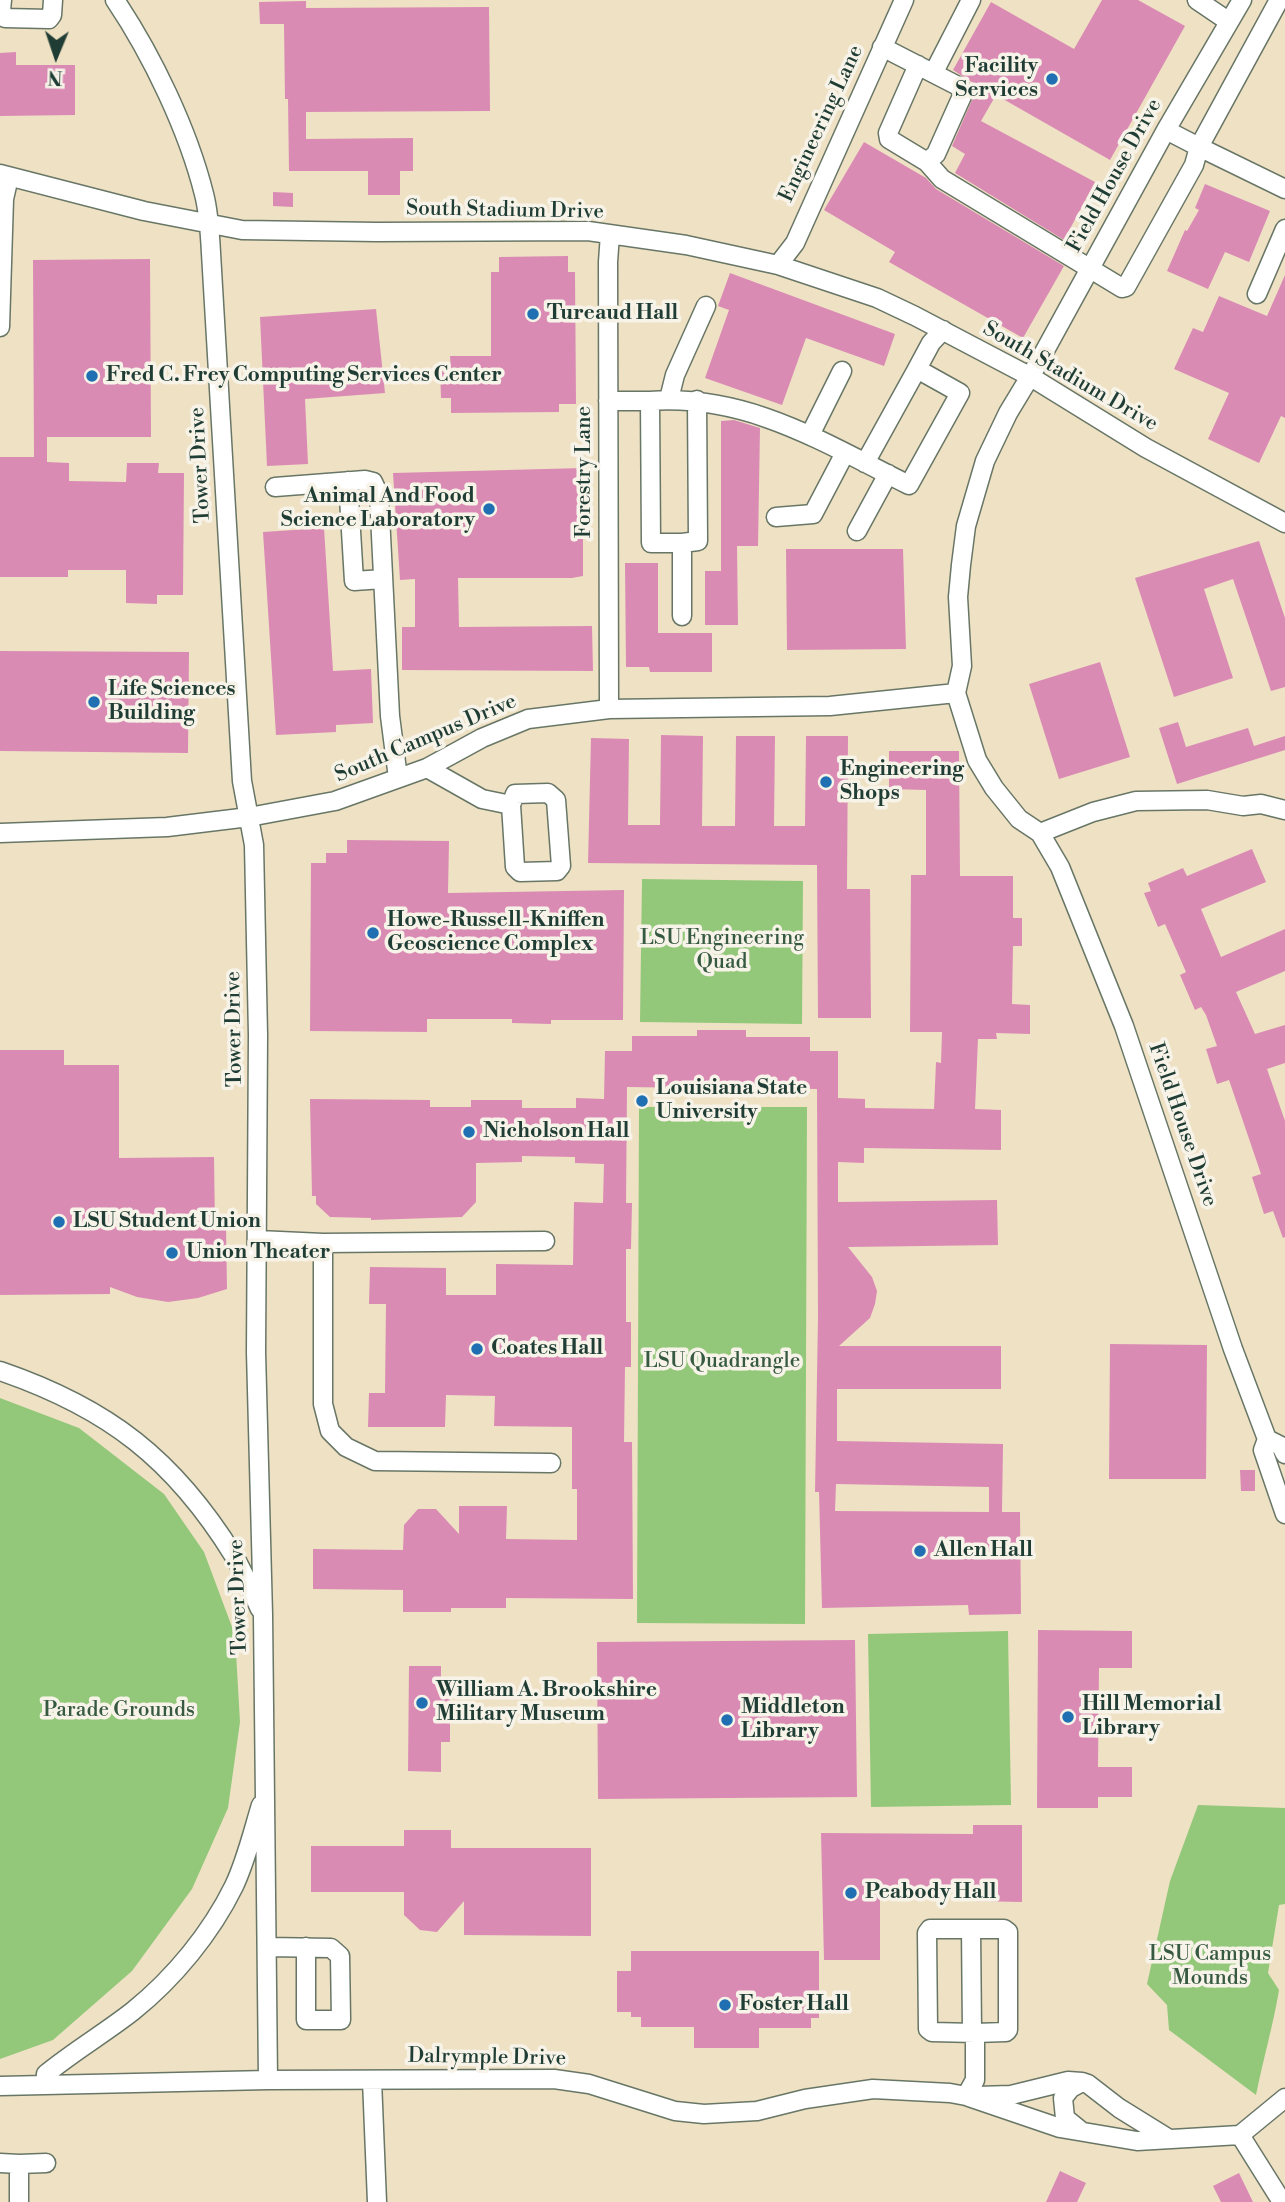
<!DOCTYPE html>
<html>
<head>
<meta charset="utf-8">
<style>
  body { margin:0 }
  #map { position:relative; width:1285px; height:2202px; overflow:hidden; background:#efe1c4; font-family:"Libre Bodoni",serif }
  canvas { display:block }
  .north { position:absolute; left:21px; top:21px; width:70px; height:70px; -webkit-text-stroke:5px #f7f3e8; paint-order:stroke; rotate:182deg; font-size:19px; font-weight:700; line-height:28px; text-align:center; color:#1f3d34 }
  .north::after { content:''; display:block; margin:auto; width:24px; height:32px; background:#1f3d34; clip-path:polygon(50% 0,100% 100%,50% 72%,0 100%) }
</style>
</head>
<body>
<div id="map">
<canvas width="1285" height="2202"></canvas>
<div class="north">N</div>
</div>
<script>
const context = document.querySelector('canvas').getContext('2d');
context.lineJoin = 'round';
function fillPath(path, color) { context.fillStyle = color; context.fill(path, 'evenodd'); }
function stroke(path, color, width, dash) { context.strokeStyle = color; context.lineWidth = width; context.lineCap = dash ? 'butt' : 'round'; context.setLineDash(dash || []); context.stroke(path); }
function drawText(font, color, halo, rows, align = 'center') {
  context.font = font + ' "Libre Bodoni",serif'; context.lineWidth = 7; context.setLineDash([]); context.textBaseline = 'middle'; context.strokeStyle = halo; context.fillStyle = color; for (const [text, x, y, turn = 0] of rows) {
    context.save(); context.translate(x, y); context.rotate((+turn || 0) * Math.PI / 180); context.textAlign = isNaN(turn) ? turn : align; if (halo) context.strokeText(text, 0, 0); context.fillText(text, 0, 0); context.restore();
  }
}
fillPath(new Path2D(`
  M642,879l161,2 -1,143 -162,-2z
  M639,1107h168l-2,517 -168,-1z
  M0,1398l79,30 85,66 40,58 31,83 5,87 -12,86 -36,81 -60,82 -79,69 -53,19z
  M1008,1631l3,174 -140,2 -3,-173z
  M1198,1805l87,3v96l-6,1 -11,68 11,17c-6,36 -16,70 -23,105l-87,-65 -2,-25 -20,-21 23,-103z`), '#93c87a');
fillPath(new Path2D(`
  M1102,0h36l47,26 -75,134 -114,-65 -15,26 114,61 -31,58 -109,-67 10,-19 -13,-8 26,-60 -25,-16 38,-68 83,47z
  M306,1v7l183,-1 1,104 -184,1v27l107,-1v33h-13v24h-32v-24h-79l-1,-72h-3l-1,-75h-24l-1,-22z
  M16,52v13h59v50l-75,1v-63z
  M864,142l62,36 10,11 128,77 -41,72 -134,-76 6,-10 -71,-42z
  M1205,184l65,27 -21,51 -24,-10 -17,37 -41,-18 18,-41 2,1 12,-21 -4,-2z
  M273,192l20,1v14l-20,-1z
  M568,256v16h7l1,132h-17v8l-108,1v-15h-10l-1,-27h11l-1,-15h41v-84h8v-15z
  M150,259l1,178h-104v25l22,1v18l57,1 1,-19h32l-1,10h26l-1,122h-26v9l-31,-1v-33h-58v7h-68v-120h34l-1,-197z
  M730,273l165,61 -11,32 -78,-28 -24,67 -77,-27 24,-68 -11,-4z
  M1285,275v143l-4,-2 -22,47 -51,-24 21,-46 -55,-24 19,-41 10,4 16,-36 48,20z
  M376,309l9,84 -80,6 3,65 -41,2 -7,-149z
  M734,420l26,8 -2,118h-21l1,79h-33v-54h16v-150z
  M583,468v108l-11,2h-114l1,49 133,-1 1,45 -191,-1v-43h13v-48l-15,1 -7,-107z
  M324,528l9,143 38,-2 2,54 -37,2v7l-60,3 -13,-203z
  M1259,541l26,77v69l-14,4 -38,-112 -29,10 29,89 -59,19 -39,-119z
  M786,549h117l3,100 -119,1z
  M625,563h33v70h54v39h-62l-1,-5h-23z
  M0,651l189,1 -1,101 -188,-2z
  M1100,662l30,95 -71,22 -30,-95z
  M1178,722l8,25 62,-19 6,18 31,-10v14l-108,34 -18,-56z
  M661,735l42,1 -1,90h33l1,-90h39l-1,90h31l1,-90h42l-1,153h23l1,129h-53l-1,-153 -229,-2 3,-125 38,1 -1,86h32z
  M889,751h70l1,125h53v42h9v28h-9l-1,58 18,1v29l-34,-1 1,6h-19l-3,70 26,1v40l-137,-2v15l-26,-1v40l159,-2 1,45 -150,2 24,30 5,14 -2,13 -5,14 -31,28h162v43h-164v52l166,3 -1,68h18l1,102 -52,1 -1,-10 -146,3 -3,-116h-4l3,-175 -1,-228 -72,-1v8l-49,-1v-7l-69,-1 -1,116h6l-1,46h-5v73h5v45h-6l-1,75h8l1,157 -127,-1v10h-55v4h-48v-22l-90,-1v-40l90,1 1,-25 14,-16h18l23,25v-28h48l-1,33 71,1v-51h-5v-62l-78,-1 1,-30 -49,-1 -1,32h-77l1,-34h16l1,-89h-17l1,-37 76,1v27h50v-31l77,1 1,-63 29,1 1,-39 -29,-1v-6l-53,-1v6l-46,1v39l-14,15 -91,3v-2l-41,-1 -14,-13v-8h-4l-2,-97 120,1v7h41v-7h51v8h54v-10l28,1 1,-48h27v-15h65v-6h49v7h64v14h28v47l27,1v9l69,1 2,-47 5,1 1,-31h-32l1,-157h15v-85l-37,-1zM836,1484l153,3v25l-154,-1z
  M347,840l102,1 -1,52 176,-3 -1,130h-72v4l-39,-1v-4h-85v13l-117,-1 1,-168h15v-10h21z
  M1252,849l14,33 -65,27 20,48 64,-28v42l-49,21 19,42 30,-9v38l-18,6 18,52v116l-2,1 -10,-27 -9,3 -12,-37 9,-3 -32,-94 -12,4 -11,-35 11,-3 -11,-31 -5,-8 -6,3 -15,-35 6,-3 -21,-48 -7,3 -14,-34 7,-2 -3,-8 35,-15 4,8z
  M0,1050h64v15h55v93l95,-1 1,70h11l1,62 -29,9 -30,4 -31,-5 -27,-10v7l-110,1z
  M1110,1344l97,1 -1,134h-97z
  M1240,1470h15v21h-14z
  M1038,1630l94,1v37h-33l-1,99h34v30h-34v11h-61z
  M855,1640l2,157 -259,2 -1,-157z
  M409,1666h32v33h9v43h-9v30l-33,-1z
  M973,1825h49v77l-50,-1v-10h-92v69h-56l-3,-127 152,1z
  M404,1830h47v18h140v88l-127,-1v-34l-27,31 -17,-2 -16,-15v-23h-93v-46h93z
  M631,1951h188v67h-8v10h-52v20h-65v-21h-53v-10h-10v-5h-14v-41h14z
  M1060,2171l26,12 -9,19h-31z
  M1239,2173l14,29h-32l-8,-16z`), '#da8bb4');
const minor = new Path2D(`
  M2,0l-1,10 4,8 44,1 3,-4 1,-15
  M115,0c37,55 73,130 89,194 5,19 6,40 7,59l31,528 12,64 4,190 -2,317 7,263 5,465
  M1197,0l31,21
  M1242,0l-76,130 -129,235 -29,48 -23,48 -19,65 -5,39 -3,32 4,69 -6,27 21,67 17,28 25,31 21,14 20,34 64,159 109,323 34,90 -4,11 22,64
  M1279,0l-80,147 86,42
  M882,47l78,40 2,9 -26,58 -9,8 -38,-23 -1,-6 30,-68
  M934,72l37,-72
  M927,162l15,17 180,109 4,-1 68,-122 5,-18 -33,-17
  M0,174l144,37 98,19 135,2 211,-1 98,14 92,20 99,33 38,18 116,61 115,71 139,75
  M778,265l17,-22 109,-243
  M1257,294l28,-65
  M0,327l4,-128 5,-22
  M669,399l6,-24 31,-69
  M608,401h42
  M810,435l32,-64
  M865,463l52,-94
  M348,481l6,100 29,-2
  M275,487l90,-7 8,2 6,13 11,221 8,62
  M776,517l37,-3 32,-61
  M857,531l31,-57
  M682,543l16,-2 -1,-141
  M682,616v-73h-31l-1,-142c98,-7 174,42 259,84l51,-92 -43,-24 14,-26 12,-13
  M609,709l-1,-447 2,-28
  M427,768l55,31 29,6 4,62 5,5 37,-1 4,-5 -5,-66 -8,-7 -33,1 -4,11
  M0,833l167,-6 82,-10 86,-16 92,-33 55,-30 46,-19 81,-10 221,-3 126,-13
  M1040,833l53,-21 43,-11 71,-1 36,6 18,-2 24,6
  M258,1240l65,3 222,-2
  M323,1243v161l7,27 16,16 29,14 176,2
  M0,1371c108,37 174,88 234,185 10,17 18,36 26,53
  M1267,1439l14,7 4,8
  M971,1929l1,103
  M268,1947l63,1 9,8 1,64h-35v-73
  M372,2080l5,122
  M45,2085l1,-11c28,-23 59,-41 87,-63 41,-33 78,-78 101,-125 12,-25 19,-55 27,-81
  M0,2086l268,-6 286,-1 35,5 86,27 29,3 53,-3 48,-12 68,-10 77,4 16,3 94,32 77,13 103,-6 45,-37
  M966,2096l9,-16v-47l-43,-1 -4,-3 -1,-96 3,-4h74l4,3v98l-2,2 -31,1
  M977,2096l34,-1 57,-14 14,1 6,2 31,24 50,31
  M1081,2131l-16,-13 -2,-20 8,-10 11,-6
  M1240,2135l42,67
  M0,2163l19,1v38
  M19,2164l27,-1`);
stroke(minor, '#687666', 21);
stroke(minor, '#fff', 18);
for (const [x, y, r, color] of [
  [1052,79,7,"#1f6fb2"],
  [533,314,7,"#1f6fb2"],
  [92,376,7,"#1f6fb2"],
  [489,509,7,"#1f6fb2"],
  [94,702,7,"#1f6fb2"],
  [826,782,7,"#1f6fb2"],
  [373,933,7,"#1f6fb2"],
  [642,1101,7,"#1f6fb2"],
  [469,1132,7,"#1f6fb2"],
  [59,1222,7,"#1f6fb2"],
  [172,1253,7,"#1f6fb2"],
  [477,1349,7,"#1f6fb2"],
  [920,1551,7,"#1f6fb2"],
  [422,1703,7,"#1f6fb2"],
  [1068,1717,7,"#1f6fb2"],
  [727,1720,7,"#1f6fb2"],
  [851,1893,7,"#1f6fb2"],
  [725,2005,7,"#1f6fb2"]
]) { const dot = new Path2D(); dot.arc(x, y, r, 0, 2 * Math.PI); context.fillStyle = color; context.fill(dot); stroke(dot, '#f7f3e8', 2.5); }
drawText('bold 21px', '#1f3d34', '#f7f3e8', [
  ["Facility",1038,67,"right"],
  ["Services",1038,91,"right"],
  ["Tureaud Hall",547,314],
  ["Fred C. Frey Computing Services Center",106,376],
  ["Animal And Food",475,497,"right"],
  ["Science Laboratory",475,521,"right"],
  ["Life Sciences",108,690],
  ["Building",108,714],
  ["Engineering",840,770],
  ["Shops",840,794],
  ["Howe-Russell-Kniffen",387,921],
  ["Geoscience Complex",387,945],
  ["Louisiana State",656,1089],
  ["University",656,1113],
  ["Nicholson Hall",483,1132],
  ["LSU Student Union",73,1222],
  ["Union Theater",186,1253],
  ["Coates Hall",491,1349],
  ["Allen Hall",934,1551],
  ["William A. Brookshire",436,1691],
  ["Military Museum",436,1715],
  ["Hill Memorial",1082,1705],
  ["Library",1082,1729],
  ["Middleton",741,1708],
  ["Library",741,1732],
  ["Peabody Hall",865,1893],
  ["Foster Hall",739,2005]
], 'left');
drawText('21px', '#1f3d34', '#f7f3e8', [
  ["Engineering Lane",822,124,-65],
  ["Field House Drive",1115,176,-61],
  ["South Stadium Drive",505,211,1],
  ["South Stadium Drive",1070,377,30],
  ["Tower Drive",201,465,-93],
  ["Forestry Lane",585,472,-90],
  ["South Campus Drive",426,739,-23],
  ["Tower Drive",235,1029,-91],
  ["Field House Drive",1182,1125,71],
  ["Tower Drive",239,1597,-92],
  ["Dalrymple Drive",487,2058,1]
]);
drawText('21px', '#365942', '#f7f3e8', [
  ["LSU Engineering",722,939],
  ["Quad",722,963],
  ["LSU Quadrangle",722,1362],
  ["Parade Grounds",119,1711],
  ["LSU Campus",1210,1955],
  ["Mounds",1210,1979]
]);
</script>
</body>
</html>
